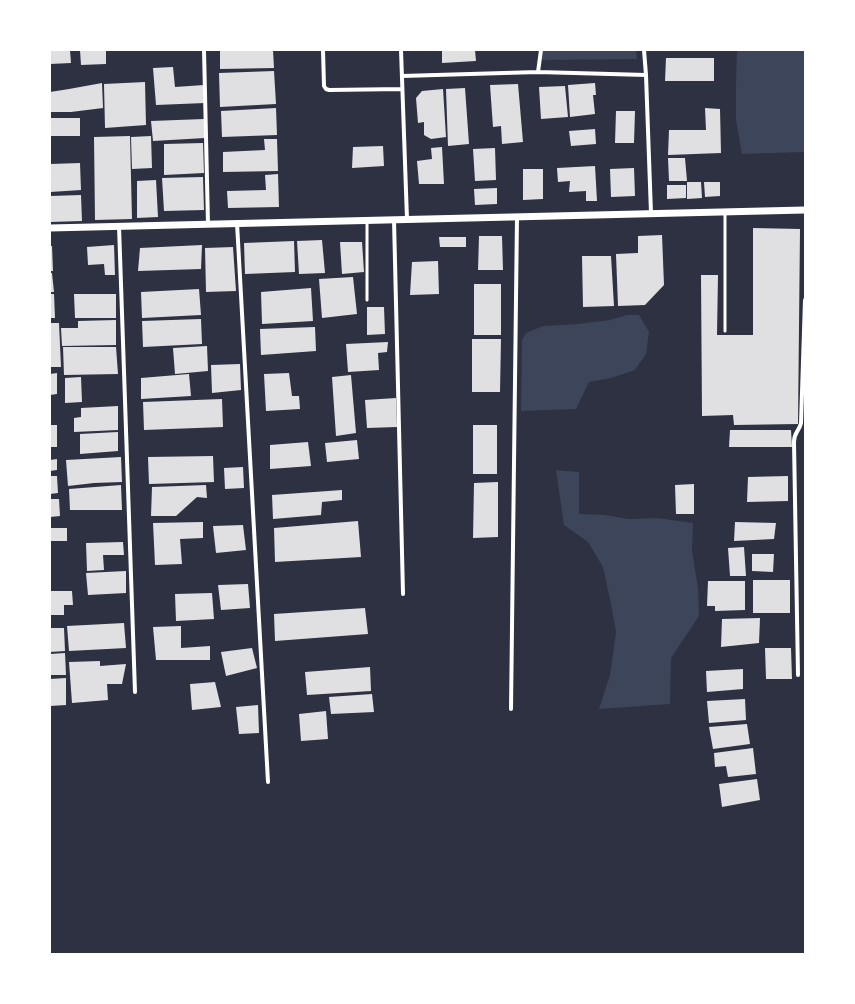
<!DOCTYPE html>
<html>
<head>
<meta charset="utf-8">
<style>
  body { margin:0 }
  #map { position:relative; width:855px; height:1004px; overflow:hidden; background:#2d3142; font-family:"Alegreya Sans",sans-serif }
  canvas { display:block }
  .frame { position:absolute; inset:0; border:51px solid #fff; pointer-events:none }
</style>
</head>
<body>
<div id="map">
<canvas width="855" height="1004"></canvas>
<div class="frame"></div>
</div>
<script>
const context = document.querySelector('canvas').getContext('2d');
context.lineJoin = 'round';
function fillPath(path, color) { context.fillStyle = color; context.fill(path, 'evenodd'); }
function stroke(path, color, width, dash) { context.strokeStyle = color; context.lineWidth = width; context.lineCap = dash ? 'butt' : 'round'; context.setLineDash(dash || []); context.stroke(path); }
fillPath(new Path2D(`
  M542,50h94l1,9 -96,1z
  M737,50h68v102l-63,2 -6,-34v-37z
  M627,315h12l10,17 -3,22 -11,16 -24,8 -22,4 -13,27 -55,2 1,-71 4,-7 17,-7 35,-2 32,-4z
  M556,470l23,2v42l26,1 24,4 28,-1 36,5 -1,28 6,37 1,28 -28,42 -1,46 -71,5 11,-34 6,-43 -5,-28 -8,-37 -15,-25 -24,-17z`), '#3c4559');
fillPath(new Path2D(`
  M50,50h20l1,13 -21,1z
  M80,50h26v14l-25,1z
  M220,50h53l1,18 -54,1z
  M442,50h33l1,11 -34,2z
  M666,58h48v23h-49z
  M173,67l2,20 29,-2 1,18 -49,2 -3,-37z
  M274,71l2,33 -56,3 -1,-34z
  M145,82l1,43 -41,3 -1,-44z
  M102,83l1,25 -32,4h-21v-20l19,-3z
  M595,83l1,12h-3l2,19 -25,3 -2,-32z
  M518,84l5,58 -21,2 -1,-18 -8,1 -3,-42z
  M565,86l3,31 -27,2 -2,-32z
  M465,88l4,56 -21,2 -2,-57z
  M443,89l3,48 -15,2 -7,-4v-13l-6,1 -2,-25 6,-7z
  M276,108l1,27 -55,2 -1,-26z
  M705,108l15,1 1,44 -53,2 1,-25h37z
  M616,111h19l-1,32h-19z
  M50,118h30v18h-30z
  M204,119l1,19 -52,3 -2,-20z
  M595,129l1,15 -25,2 -2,-15z
  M130,136l2,83 -37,1 -1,-83z
  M151,136l1,32 -20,1 -1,-32z
  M264,139h13l1,32 -55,1v-20l42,-2z
  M203,143l1,30 -40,2v-31z
  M383,146l1,20 -32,2 1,-21z
  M442,147l2,37h-25l-2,-23 15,-2 -1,-11z
  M495,148l1,32 -21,1 -2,-32z
  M668,158h17l2,23h-18z
  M80,163l1,27 -31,2v-28z
  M595,166l2,35h-11v-10l-17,1 1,-11 -12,1 -1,-14z
  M634,168l1,28 -24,1 -1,-28z
  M523,169h20v30l-20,1z
  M278,174l1,33 -51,1 -1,-17 39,-1 -1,-15z
  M203,177l1,33 -40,1 -2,-33z
  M156,180l2,37 -21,1v-37z
  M687,182h14l1,16 -15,1z
  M704,182h16v14l-15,1z
  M667,185h19v13l-19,1z
  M497,188v16l-22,1 -1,-16z
  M81,195l1,26 -32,1v-26z
  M753,228l47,1 -2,195 -64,1 -1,-10 -31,1 -1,-141h17l-1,60h36z
  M662,235l2,50 -19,20 -27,1 -2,-52 22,-1v-17z
  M479,236h23l1,34h-25z
  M439,237h27v10h-26z
  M322,240l3,33 -26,1 -2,-33z
  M294,241l1,31 -50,2 -1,-31z
  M340,242h22l2,30 -22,2z
  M114,245l1,30h-10l-1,-11 -16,1 -1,-18z
  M202,245l-1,24 -63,2 2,-23z
  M50,246h2l1,25h-3z
  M233,247l3,44 -30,1 -1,-44z
  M582,256h29l3,50 -31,1z
  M438,261l1,33 -29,1 2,-33z
  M50,273h2l2,19h-4z
  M353,277l4,37 -35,4 -3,-39z
  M474,284h27v51h-27z
  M311,288l2,33 -51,3 -1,-32z
  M199,289l2,26 -59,3 -1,-26z
  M50,294h4l1,24h-5z
  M74,294h42v24h-41z
  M367,307h17l1,27 -18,1z
  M201,319l1,25 -59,3 -1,-26z
  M116,320v25l-54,1 -1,-18h17v-7z
  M50,323h9l2,44h-11z
  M315,327l1,24 -55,4 -1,-26z
  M472,339h29l-1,53h-28z
  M388,342l-1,10 -9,1 1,17 -31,2 -2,-28z
  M207,346l1,25 -33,3 -2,-26z
  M63,347h53l2,27 -54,1z
  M240,364l1,26 -29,3 -1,-28z
  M57,373v21l-7,1v-21z
  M289,373l3,23h7l1,13 -34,2 -2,-37z
  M189,374l2,22 -50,3v-21z
  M351,375l5,58 -20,3 -4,-59z
  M81,377l1,25 -17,1v-25z
  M396,398l1,29 -30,1 -2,-28z
  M222,399l1,28 -79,3 -1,-28z
  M118,406v24l-44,2v-14l7,-1v-9z
  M50,425h7v22h-7z
  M473,425h24v49h-24z
  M730,430h61l1,17h-63z
  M118,432v19l-38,3v-20z
  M357,440l2,19 -32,3 -2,-19z
  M308,442l3,24 -41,3v-24z
  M213,456l1,26 -65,2 -1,-27z
  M121,457l1,25 -28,1 -26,3 -2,-26z
  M57,459v11l-7,1v-11z
  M243,467l1,21 -19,1 -1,-21z
  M50,476h7l1,17 -8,1z
  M788,476v25l-41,1 1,-25z
  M498,482v55l-25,1 1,-55z
  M694,484v30h-18l-1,-29z
  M121,485l1,25h-52l-1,-21z
  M206,485l1,13 -10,-1 -21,19h-25l1,-29z
  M342,490v10l-20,2 -1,13 -48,4 -1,-24z
  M50,499h9l1,17 -10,1z
  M358,521l3,36 -86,5 -1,-34z
  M203,522v16l-23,1 2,25 -27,1 -2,-42z
  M735,522l41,1 -2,16 -40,2z
  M243,525l3,25 -30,3 -3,-27z
  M50,528h17v13h-17z
  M123,542l1,13h-21l1,15 -17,1 -1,-28z
  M744,547l2,29h-16l-2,-28z
  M752,554h22l-1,18 -21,-1z
  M126,571v22l-38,2 -2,-22z
  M753,580h37v33h-37z
  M708,581h37v29l-30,1v-5h-8z
  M248,584l2,24 -29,2 -3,-25z
  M50,591h22l1,14h-9v10h-14z
  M212,593l2,26 -38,2 -1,-27z
  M365,608l3,26 -93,7 -1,-27z
  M760,618l-1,25 -38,4 1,-28z
  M124,623l2,25 -57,3 -2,-25z
  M181,626v22l29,-2v14h-54l-3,-33z
  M50,628h14l1,23 -15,1z
  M252,648l5,20 -31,8 -5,-24z
  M765,648h26l1,31h-26z
  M65,653l1,22h-16v-21z
  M100,661v5l26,-2 -4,20h-15l1,16 -36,3 -3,-41z
  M370,667l1,24 -64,4 -2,-23z
  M743,669v20l-36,3 -1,-21z
  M66,678v27l-16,1v-27z
  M215,682l6,25 -29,3 -2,-26z
  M372,694l2,18 -43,2 -2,-17z
  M745,699l1,21 -37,3 -2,-22z
  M258,705l1,28 -20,1 -3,-27z
  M326,711l2,28 -27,2 -2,-27z
  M747,724l3,20 -37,5 -4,-22z
  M753,748l3,26 -28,3 -2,-11 -11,1 -1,-14z
  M757,779l3,21 -38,7 -3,-23z`), '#e0e0e3');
stroke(new Path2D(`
  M367,220v80
  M725,331v-120`), '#fff', 3);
stroke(new Path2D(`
  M204,50l4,174
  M323,50l1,36 2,3 3,1 73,-1
  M401,50l6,169
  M644,50l2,25 5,138
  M538,72l3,-22
  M402,76l136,-4 108,3
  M394,220l9,374
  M237,223l31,559
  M119,226l16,466
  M798,675l-4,-233c0,-10 5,-10 7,-19l4,-123
  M511,709l6,-492`), '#fff', 4);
stroke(new Path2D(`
  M50,228l755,-18`), '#fff', 7);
</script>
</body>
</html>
